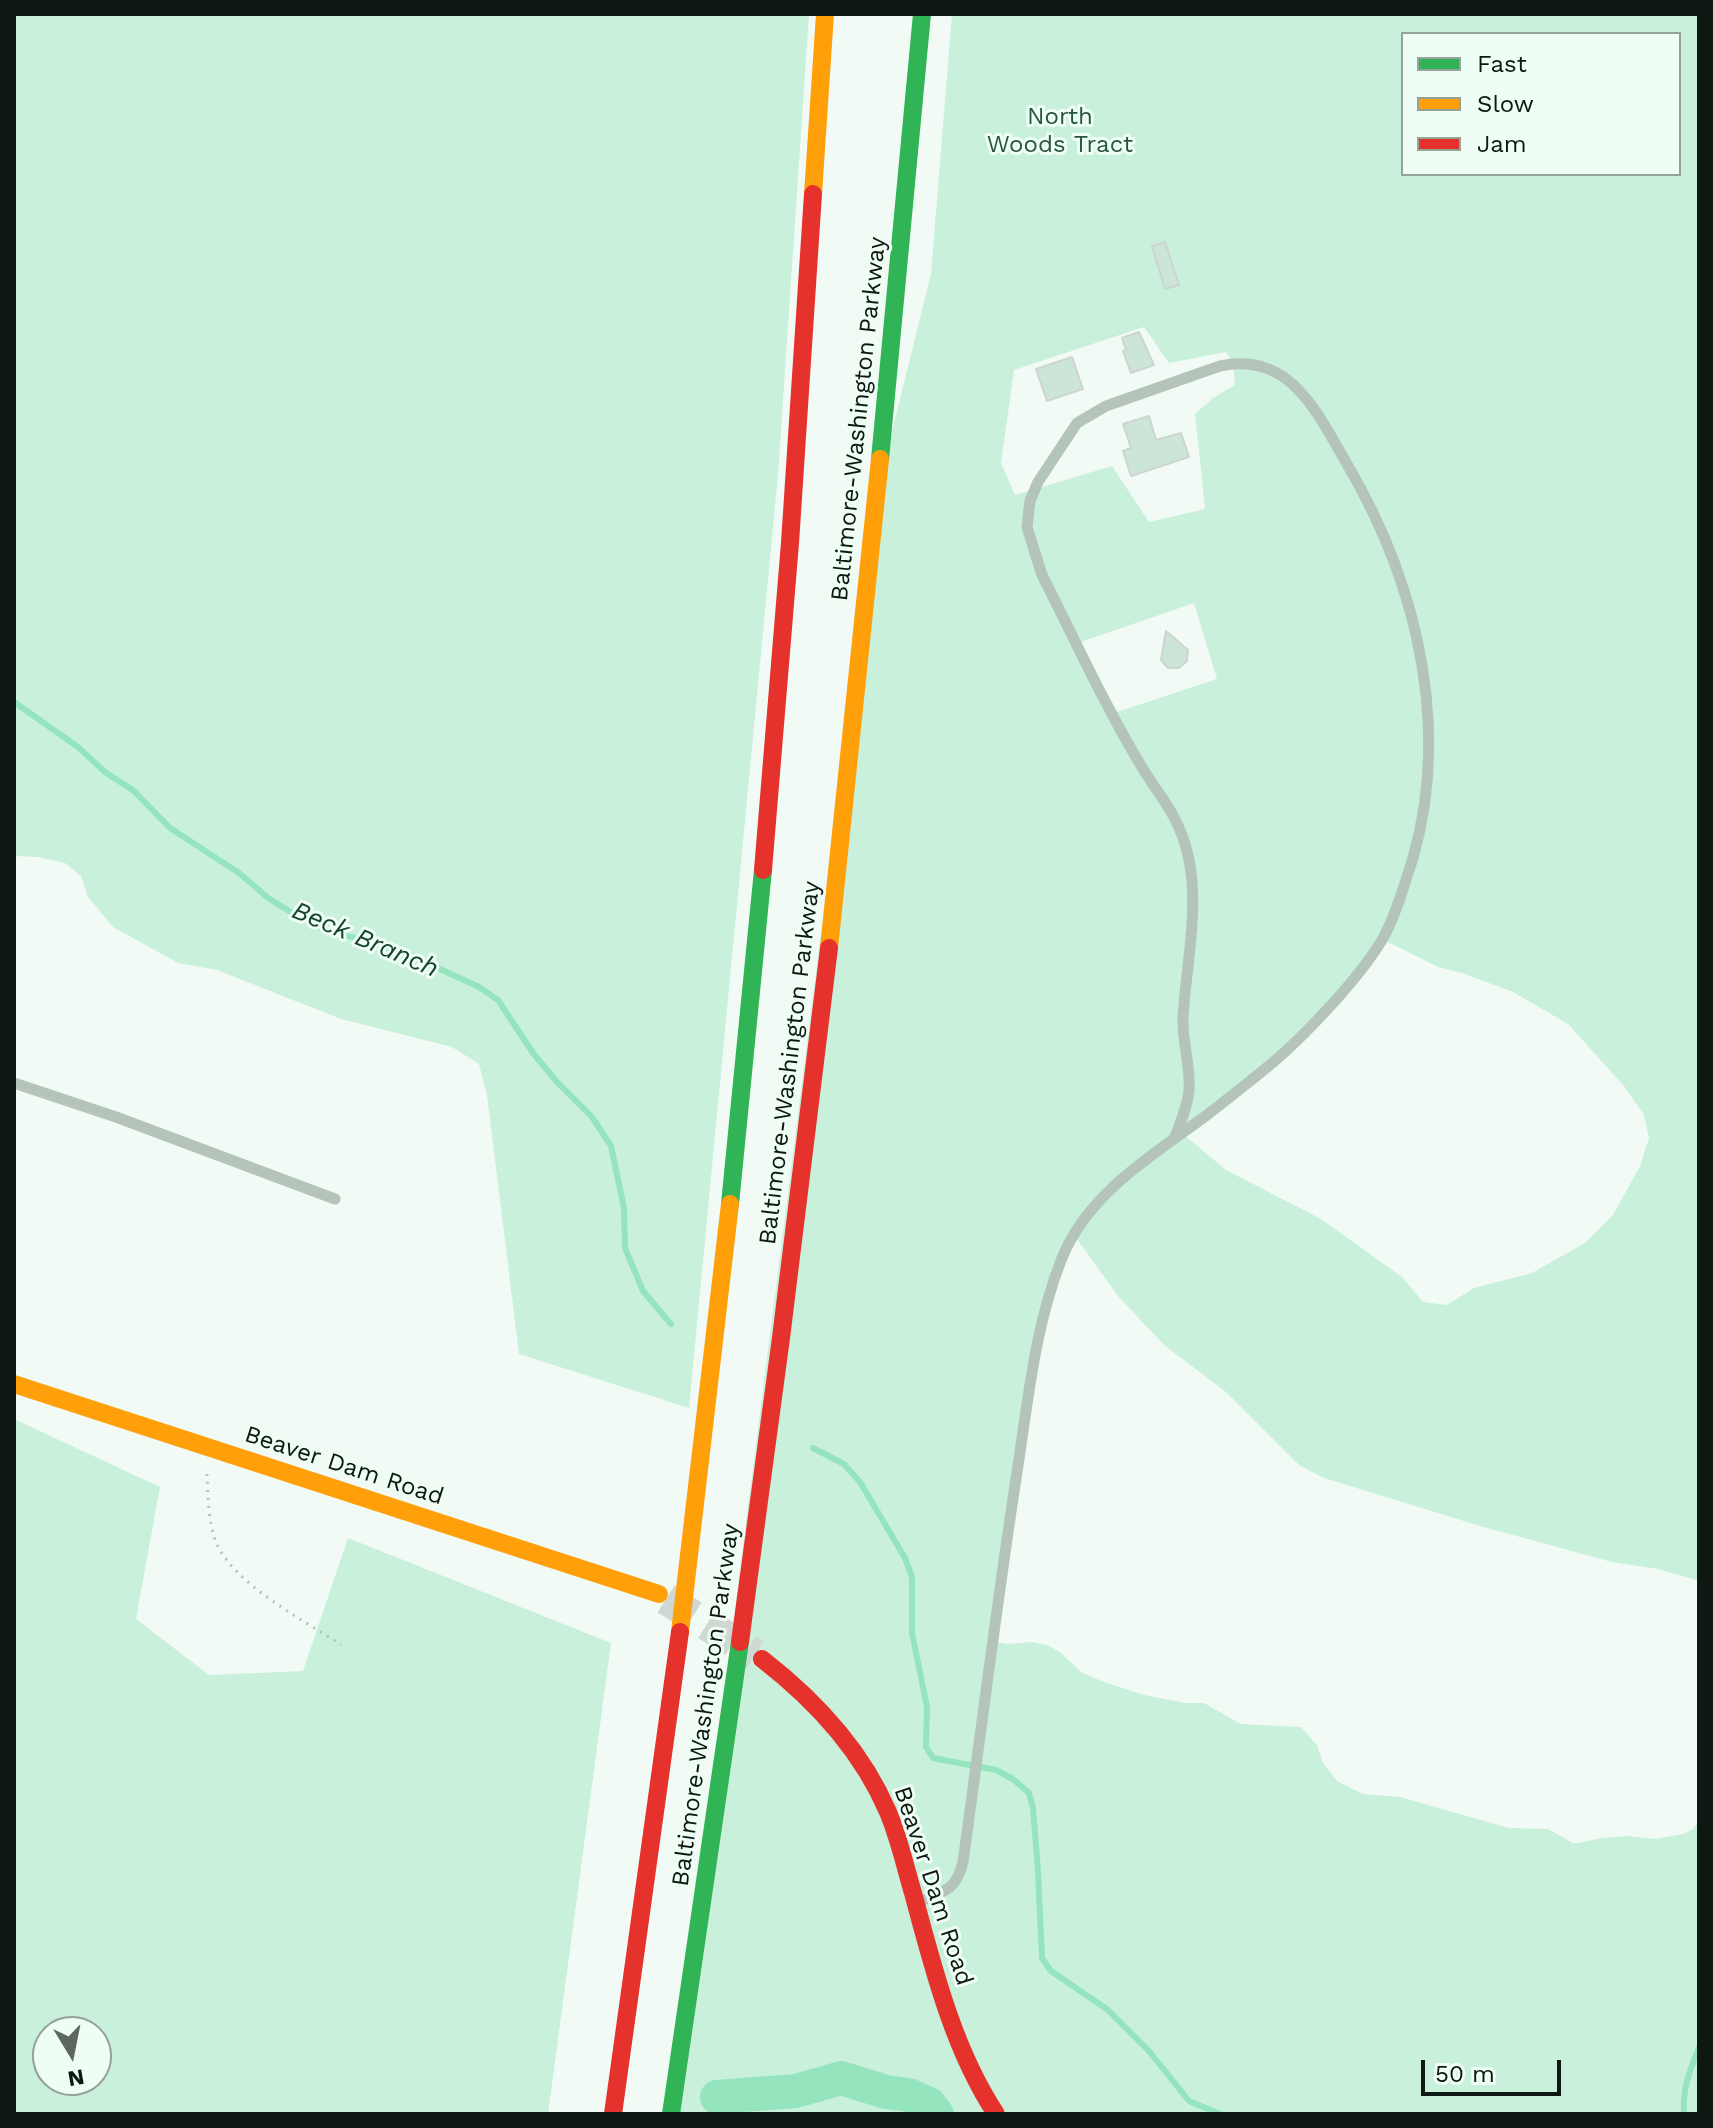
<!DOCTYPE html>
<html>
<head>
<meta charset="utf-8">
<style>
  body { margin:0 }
  #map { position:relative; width:1713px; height:2128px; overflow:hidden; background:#f2faf6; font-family:"Work Sans",sans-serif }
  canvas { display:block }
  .frame { position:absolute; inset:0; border:16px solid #0e1712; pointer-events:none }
  .legend { position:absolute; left:1401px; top:32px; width:280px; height:144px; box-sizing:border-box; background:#eefef5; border:2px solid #94a29a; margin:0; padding:10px 14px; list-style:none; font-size:24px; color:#0e1712 }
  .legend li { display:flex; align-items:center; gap:16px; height:40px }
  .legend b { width:40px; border:2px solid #94a29a }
  .north { position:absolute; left:32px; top:2016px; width:80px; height:80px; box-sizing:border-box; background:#eefef5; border:2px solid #94a29a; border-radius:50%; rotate:170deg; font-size:22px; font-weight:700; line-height:32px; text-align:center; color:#0e1712 }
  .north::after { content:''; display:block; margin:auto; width:28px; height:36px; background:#5e6662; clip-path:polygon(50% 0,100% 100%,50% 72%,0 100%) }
  .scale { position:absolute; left:1421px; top:2060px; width:140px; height:36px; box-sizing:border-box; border:4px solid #0e1712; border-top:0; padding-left:10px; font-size:24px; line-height:28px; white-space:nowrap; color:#0e1712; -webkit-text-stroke:6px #eefef5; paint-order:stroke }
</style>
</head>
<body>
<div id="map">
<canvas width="1713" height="2128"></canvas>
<div class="frame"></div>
<ul class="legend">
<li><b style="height:10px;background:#30b455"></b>Fast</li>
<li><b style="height:10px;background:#ff9f0a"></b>Slow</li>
<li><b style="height:10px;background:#e5322d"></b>Jam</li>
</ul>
<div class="north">N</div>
<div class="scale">50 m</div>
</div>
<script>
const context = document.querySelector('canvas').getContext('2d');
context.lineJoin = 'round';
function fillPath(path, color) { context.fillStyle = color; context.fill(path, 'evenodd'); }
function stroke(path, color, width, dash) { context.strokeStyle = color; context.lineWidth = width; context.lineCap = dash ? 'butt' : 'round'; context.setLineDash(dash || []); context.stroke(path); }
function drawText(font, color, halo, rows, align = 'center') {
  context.font = font + ' "Work Sans",sans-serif'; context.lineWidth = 6; context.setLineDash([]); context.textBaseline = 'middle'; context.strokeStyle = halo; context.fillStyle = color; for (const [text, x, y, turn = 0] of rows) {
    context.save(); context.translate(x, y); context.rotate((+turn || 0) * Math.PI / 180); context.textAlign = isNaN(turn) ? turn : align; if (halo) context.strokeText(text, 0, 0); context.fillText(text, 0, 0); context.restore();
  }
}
fillPath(new Path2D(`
  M14,14h795l-31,461 -89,933 -170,-54 -32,-259 -8,-31 -27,-17 -111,-28 -124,-49 -39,-7 -65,-36 -25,-30 -7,-21 -16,-13 -27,-6 -24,-1z
  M952,14h747v1567l-41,-12 -46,-7 -132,-36 -156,-48 -25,-13 -73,-73 -62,-47 -46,-49 -44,-61 -35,103 -44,304 14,2 22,-2 16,3 13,7 21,20 23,10 40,13 42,8h18l37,21 60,3 16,18 6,18 14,18 26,13 37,3 109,31 39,1 25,14h6l22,-5 25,-2 29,3 28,-5 9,-4 7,-9v293h-1028l206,-1622 54,-218zM1403,34h276v140h-276zM1144,327l25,36 57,-11 7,10 2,23 -22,13 -18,16 10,95 -56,13 -37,-56 -97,29 -14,-32 13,-93zM1194,603l23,76 -103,34 -36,-70zM1382,939l56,28 24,6 51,19 55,32 56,62 20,29 5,23 -9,28 -27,49 -28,28 -53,30 -58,15 -27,17 -24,-3 -21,-25 -81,-58 -95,-49 -44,-37 120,-99z
  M14,1419l146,68 -24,132 73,56 94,-4 45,-133 263,105 -63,471h-534zM48,2032h48v48h-48z`), '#c9f0db');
stroke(new Path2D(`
  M14,702l64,45 27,25 29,19 36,37 69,45 29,25 31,19 23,11 88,27 69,32 19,13 35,53 25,30 34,34 19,29 13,62 1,40 18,43 28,33
  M813,1448l31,16 16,18 45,76 7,19v56l15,74 -1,40 7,11 63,12 17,9 16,14 4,15 5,63 4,87 9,13 57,39 41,41 40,50 31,13
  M1684,2114c-2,-24 6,-44 15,-67`), '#94e4be', 6);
stroke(new Path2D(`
  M717,2097l79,-6 45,-13 45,14 23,3 20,9 8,10`), '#94e4be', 34);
const building = new Path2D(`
  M1165,242l14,43 -14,4 -13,-43z
  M1139,332l15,33 -23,8 -8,-22 3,-1 -4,-12z
  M1072,357l11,32 -36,12 -11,-32z
  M1149,416l7,24 25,-7 8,24 -58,19 -8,-25 8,-3 -8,-24z
  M1166,631l22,19 -1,11 -8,7h-11l-7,-8z`);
fillPath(building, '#cce5d9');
stroke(building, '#cdd5d1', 2);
stroke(new Path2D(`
  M666,1599l89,56`), '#d0d8d4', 32, [32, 16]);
stroke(new Path2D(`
  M207,1474c1,21 1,48 9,68 17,42 88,78 125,103`), '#b6c1bb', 3, [2, 6]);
stroke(new Path2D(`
  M14,1083l102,34 219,82
  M919,1902c25,-11 37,-11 44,-40 18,-130 34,-260 54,-390 11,-71 18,-147 45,-214 26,-64 88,-101 141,-140 21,-16 41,-32 62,-49 36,-29 93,-89 117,-129 10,-17 17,-38 23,-57 50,-140 16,-293 -58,-419 -30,-51 -56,-113 -127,-98l-114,40 -29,17 -39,59 -8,19 -3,26 15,48c32,63 62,129 98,189 20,34 38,49 48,91 12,52 -2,110 -5,163 -1,24 8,48 6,73 -2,16 -8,31 -14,46`), '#b5c4bb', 11);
stroke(new Path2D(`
  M880,459l42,-445
  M730,1204l33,-334
  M671,2114l69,-472`), '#30b455', 18);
stroke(new Path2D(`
  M813,194l12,-180
  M829,948l51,-489
  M14,1384l645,210
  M680,1632l50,-428`), '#ff9f0a', 18);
stroke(new Path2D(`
  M763,870l27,-327 23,-349
  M740,1642l41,-304 48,-390
  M762,1659c53,41 99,90 126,153 11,26 17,54 25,81 20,74 40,156 83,221
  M613,2114l67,-482`), '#e5322d', 18);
drawText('24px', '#285640', '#eefef5', [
  ["North",1060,117],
  ["Woods Tract",1060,145]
]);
drawText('24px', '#0e1712', '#eefef5', [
  ["Baltimore-Washington Parkway",859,419,-84],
  ["Baltimore-Washington Parkway",790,1063,-83],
  ["Beaver Dam Road",344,1466,18],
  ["Baltimore-Washington Parkway",706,1705,-82],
  ["Beaver Dam Road",933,1886,72]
]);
drawText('italic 26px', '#14432e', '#eefef5', [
  ["Beck Branch",365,940,23]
]);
</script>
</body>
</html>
